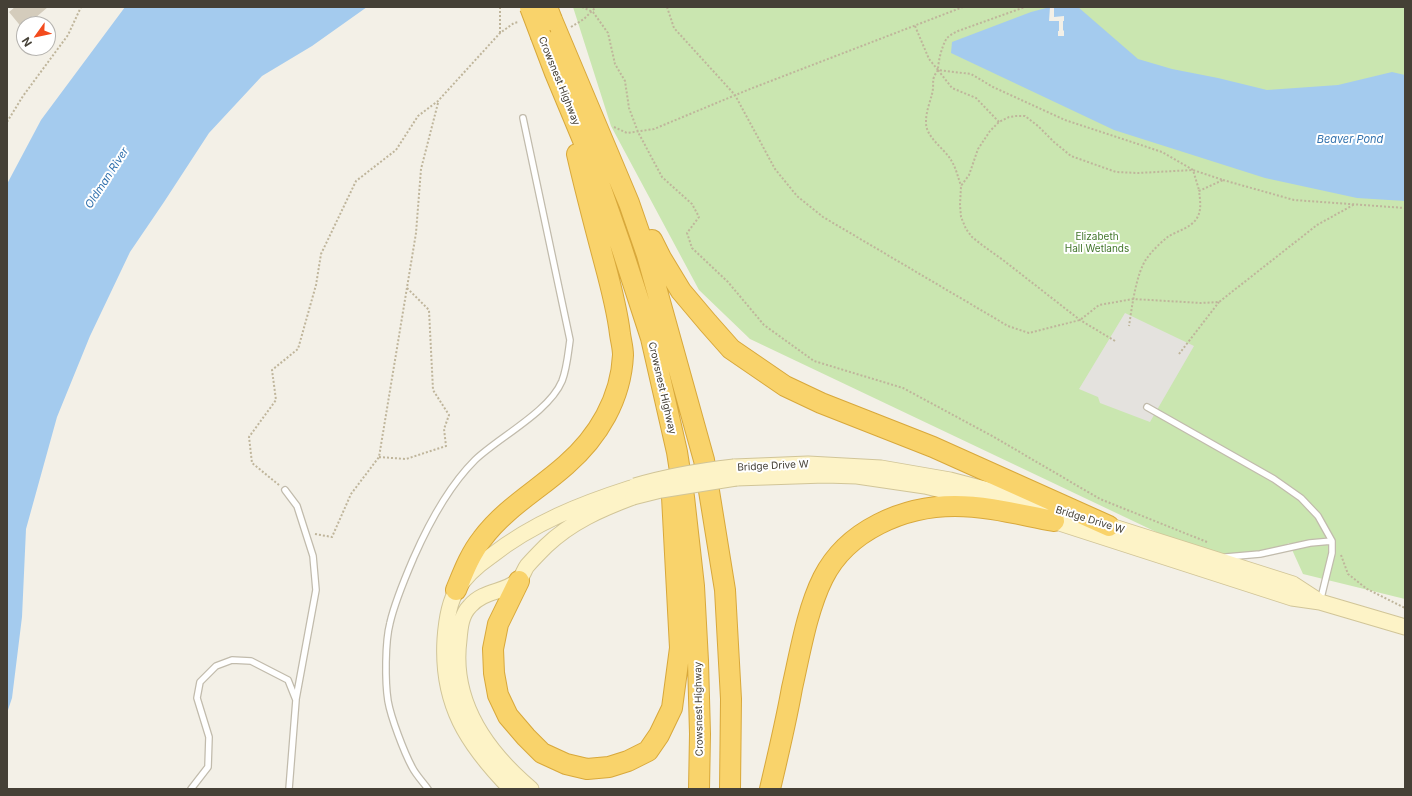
<!DOCTYPE html>
<html>
<head>
<meta charset="utf-8">
<style>
  body { margin:0 }
  #map { position:relative; width:1412px; height:796px; overflow:hidden; background:#f3f0e7; font-family:Inter,sans-serif }
  canvas { display:block }
  .frame { position:absolute; inset:0; border:8px solid #454036; pointer-events:none }
  .north { position:absolute; left:16px; top:16px; width:40px; height:40px; box-sizing:border-box; background:#fff; border:1px solid #b5b3af; border-radius:50%; rotate:237deg; font-size:11px; font-weight:700; line-height:16px; text-align:center; color:#454036 }
  .north::after { content:''; display:block; margin:auto; width:14px; height:18px; background:#f34b1d; clip-path:polygon(50% 0,100% 100%,50% 72%,0 100%) }
</style>
</head>
<body>
<div id="map">
<canvas width="1412" height="796"></canvas>
<div class="frame"></div>
<div class="north">N</div>
</div>
<script>
const context = document.querySelector('canvas').getContext('2d');
context.lineJoin = 'round';
function fillPath(path, color) { context.fillStyle = color; context.fill(path, 'evenodd'); }
function stroke(path, color, width, dash) { context.strokeStyle = color; context.lineWidth = width; context.lineCap = dash ? 'butt' : 'round'; context.setLineDash(dash || []); context.stroke(path); }
function drawText(font, color, halo, rows, align = 'center') {
  context.font = font + ' Inter,sans-serif'; context.lineWidth = 4; context.setLineDash([]); context.textBaseline = 'middle'; context.strokeStyle = halo; context.fillStyle = color; for (const [text, x, y, turn = 0] of rows) {
    context.save(); context.translate(x, y); context.rotate((+turn || 0) * Math.PI / 180); context.textAlign = isNaN(turn) ? turn : align; if (halo) context.strokeText(text, 0, 0); context.fillText(text, 0, 0); context.restore();
  }
}
fillPath(new Path2D(`
  M573,7h832v592l-102,-25 -14,-31 -15,8 -63,7 -461,-219 -51,-49 -88,-164z`), '#cae6b0');
fillPath(new Path2D(`
  M1125,313l69,33 -44,76 -50,-19 -2,-6 -19,-8z`), '#e4e2de');
fillPath(new Path2D(`
  M125,7h242l-55,39 -50,30 -53,57 -45,69 -34,50 -40,84 -33,81 -31,112 -4,88 -10,81 -5,15v-529l34,-64z
  M1050,7h28l60,52 34,10 46,9 49,12 71,-5 54,-13 13,3v126l-48,-3 -92,-20 -151,-48 -163,-77 1,-11 79,-30z`), '#a4cbee');
fillPath(new Path2D(`
  M1050,7h4v10l10,-1v5h-1v9l1,1v5h-6v-5h1v-10h-10z`), '#f3f0e7');
fillPath(new Path2D(`
  M15,7h33l-20,17h-4l-1,5 -14,-17z`), '#d4ccbc');
const lane = new Path2D(`
  M1147,407l127,72 27,19 17,18 14,25v12l-12,49
  M285,490l12,16 16,50 3,34 -20,109
  M1226,557l34,-3 50,-11 22,-2
  M191,789l17,-22 1,-30 -12,-39 3,-16 16,-16 16,-6 19,1 37,19 8,20 -7,89
  M428,789c-5,-7 -12,-14 -16,-22 -8,-15 -21,-49 -24,-66 -3,-19 -3,-59 2,-78 5,-22 15,-45 24,-66 15,-34 34,-70 61,-97 24,-23 74,-48 87,-79 5,-13 6,-27 8,-41l-47,-222`);
const secondary = new Path2D(`
  M734,467l74,-3 73,4 69,12 42,11 60,18
  M736,478l89,-3 32,1 68,10 65,16
  M1044,518l248,80 28,4 85,25
  M1098,522l195,62 23,15
  M511,789c-44,-45 -70,-85 -66,-150 1,-14 4,-37 12,-49 8,-14 21,-25 34,-34 42,-33 90,-52 140,-68
  M531,789c-45,-38 -80,-88 -72,-149 1,-12 2,-25 11,-34 14,-16 33,-13 48,-25 4,-3 6,-11 9,-15 6,-7 13,-14 19,-20 25,-24 55,-37 87,-49`);
const highway = new Path2D(`
  M552,20l77,183 18,52 57,205 21,130 6,109 -1,90
  M541,36l14,37 35,84 31,89 30,92 26,114 7,45 10,89 4,75 2,73 -1,55
  M652,240l9,18 20,33 27,32 23,26 54,37 36,17 112,44 176,79
  M519,581l-21,43 -5,25 1,24 4,22 10,21 18,21 16,16 24,11 21,5 22,-2 19,-6 20,-10 11,-16 13,-27 8,-60 -8,-151
  M456,590c7,-17 14,-36 26,-51 22,-30 56,-49 84,-74 32,-28 55,-66 57,-110 0,-7 -2,-14 -3,-21 -3,-26 -10,-51 -17,-77 -9,-34 -18,-68 -26,-103
  M770,789c8,-34 16,-67 22,-101 8,-35 15,-78 31,-110 24,-48 81,-72 132,-72 33,0 66,9 99,15`);
stroke(lane, '#c1bbac', 8);
stroke(secondary, '#d1c598', 17);
stroke(highway, '#d8a83b', 22);
stroke(new Path2D(`
  M500,7v26
  M582,7l11,5 15,21 7,31 10,17 4,27 9,24 24,45 30,27 7,13 -12,16 5,15 36,34 36,43 50,36 89,27 91,49 106,62 107,43
  M667,7l7,21 61,67 40,74 22,27 26,21 185,109 21,7 51,-13 19,-15 34,-6 68,4 18,-1 98,-77 38,-21
  M915,26l14,33 9,11 33,4 22,13 72,33 97,32 31,18 6,20
  M571,27l13,-8 12,-12
  M938,70c-8,11 -3,12 -6,24 -2,8 -6,18 -6,27 -1,16 17,26 25,39 5,8 7,17 10,26
  M7,122l16,-26 45,-61 13,-28
  M999,122l-23,-24 -24,-10 -14,-18c0,-8 4,-25 9,-32 3,-3 7,-5 11,-7l67,-24
  M614,127l13,6 27,-4 96,-40 213,-82
  M1223,180l71,20 111,8
  M1115,341l-35,-21 -77,-60 -21,-15 -10,-8 -6,-8 -5,-12 -1,-12 1,-19 8,-11 9,-26 12,-18 9,-9 10,-5 7,-1h9l13,10 16,16 17,14 45,16 22,1 55,-3 30,10 -24,11c1,8 3,19 -2,27 -5,9 -19,13 -28,18 -8,6 -16,14 -22,22 -11,15 -15,49 -18,68
  M1179,354l40,-52
  M379,457l27,2 40,-13 -2,-17 5,-14 -16,-25 -4,-80 -22,-22
  M279,485l-27,-22 -3,-26 27,-37 -4,-30 26,-21 18,-64 5,-31 35,-73 40,-31 22,-34 20,-15 62,-68 14,-10 5,-1
  M315,534l17,3 19,-43 28,-37 37,-224 5,-64 17,-66
  M1341,555l7,19 19,15 38,19`), '#bfb59b', 2, [2, 2]);
stroke(lane, '#fff', 5.5);
stroke(secondary, '#fdf3c7', 15);
stroke(highway, '#f9d36b', 20);
const secondaryBridge = new Path2D(`
  M635,486c33,-10 65,-15 99,-19
  M633,497l28,-7 75,-12`);
const highwayBridge = new Path2D(`
  M530,7l11,29
  M547,7l5,13`);
stroke(secondaryBridge, '#d1c598', 17, []);
stroke(highwayBridge, '#d8a83b', 22, []);
stroke(secondaryBridge, '#fdf3c7', 15);
stroke(highwayBridge, '#f9d36b', 20);
drawText('10px', '#454036', '#fff', [
  ["Crowsnest Highway",559,81,68],
  ["Crowsnest Highway",662,388,77],
  ["Bridge Drive W",773,466,-3],
  ["Bridge Drive W",1090,520,17],
  ["Crowsnest Highway",699,709,-91]
]);
drawText('10px', '#42762b', '#fff', [
  ["Elizabeth",1097,237],
  ["Hall Wetlands",1097,249]
]);
drawText('italic 11px', '#3272ae', '#fff', [
  ["Beaver Pond",1350,140],
  ["Oldman River",107,178,-57]
]);
</script>
</body>
</html>
